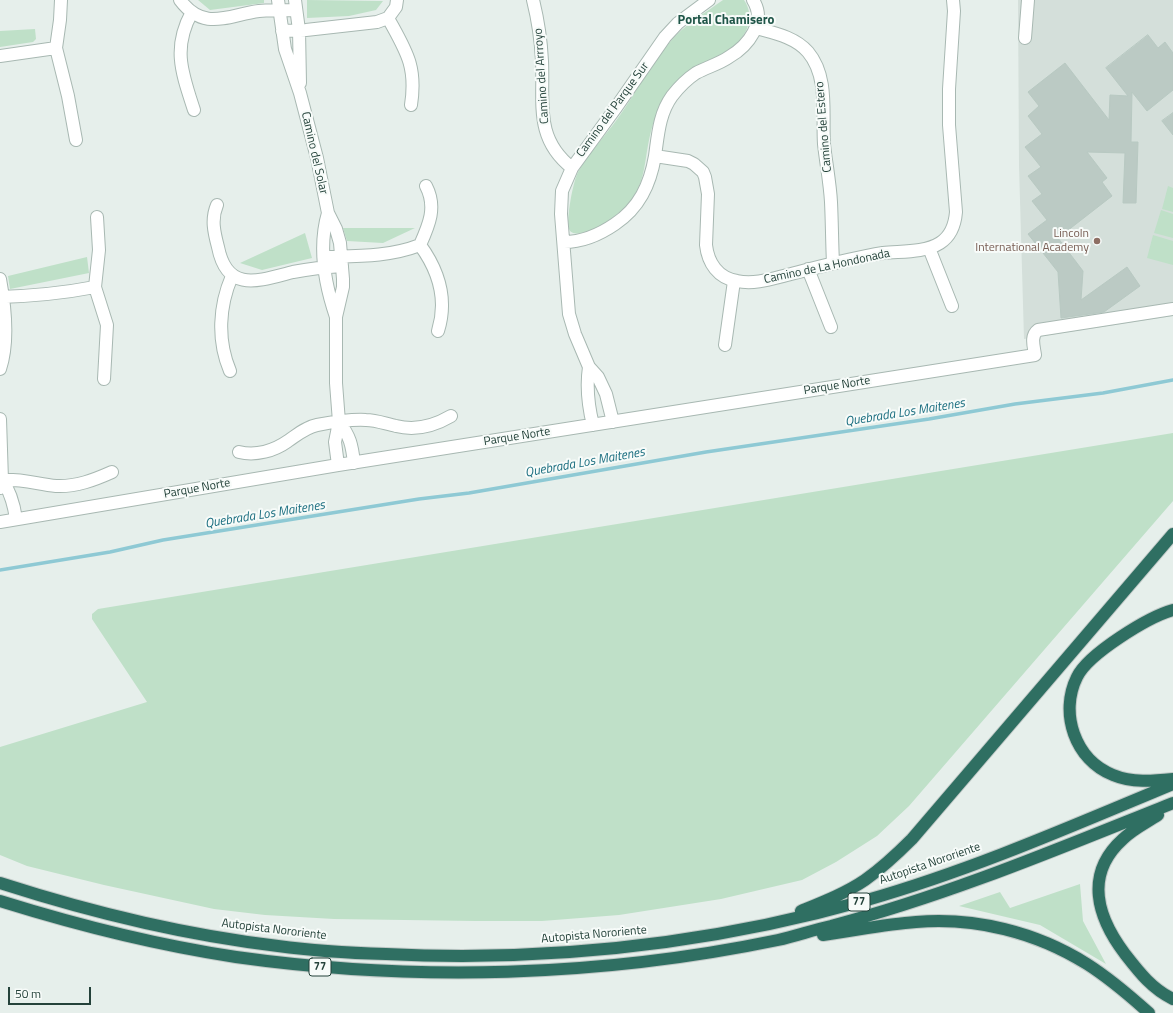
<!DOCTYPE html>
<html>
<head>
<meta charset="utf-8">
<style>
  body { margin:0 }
  #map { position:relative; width:1173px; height:1013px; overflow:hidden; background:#e6efeb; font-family:"Titillium Web",sans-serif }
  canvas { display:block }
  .scale { position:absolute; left:8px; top:987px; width:83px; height:18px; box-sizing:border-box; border:2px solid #24423a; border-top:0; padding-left:5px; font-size:12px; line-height:14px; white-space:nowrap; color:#24423a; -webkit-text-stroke:3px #f7fbf9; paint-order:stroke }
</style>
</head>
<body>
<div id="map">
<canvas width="1173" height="1013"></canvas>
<div class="scale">50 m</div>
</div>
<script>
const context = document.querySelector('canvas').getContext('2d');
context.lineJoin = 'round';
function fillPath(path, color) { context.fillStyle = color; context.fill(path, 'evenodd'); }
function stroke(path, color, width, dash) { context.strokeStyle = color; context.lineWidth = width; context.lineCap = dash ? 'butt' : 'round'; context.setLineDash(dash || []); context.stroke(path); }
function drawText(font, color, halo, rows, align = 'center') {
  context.font = font + ' "Titillium Web",sans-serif'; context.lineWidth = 4; context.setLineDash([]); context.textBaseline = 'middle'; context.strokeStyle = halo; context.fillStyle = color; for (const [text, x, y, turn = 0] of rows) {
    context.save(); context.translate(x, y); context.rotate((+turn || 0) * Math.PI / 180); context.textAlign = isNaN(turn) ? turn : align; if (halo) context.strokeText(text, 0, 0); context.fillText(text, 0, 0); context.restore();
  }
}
fillPath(new Path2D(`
  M1018,0h155v316l-149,23 -5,-174z`), '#d4dfda');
fillPath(new Path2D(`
  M198,0h66v3l-54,7z
  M307,0l76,1 -7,9 -27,6 -42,2z
  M723,0h21c13,19 1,40 -17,51 -13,9 -28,11 -40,22 -6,5 -10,13 -15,19 -7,10 -15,20 -19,32 -12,39 -2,67 -41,94 -9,7 -19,13 -30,15 -5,1 -11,1 -13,-4 -3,-10 4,-47 9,-57 10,-18 28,-37 40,-54 18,-25 32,-53 52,-76 14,-17 35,-29 53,-42z
  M35,29l1,10 -3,3 -33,5v-16z
  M1168,186l5,2v24l-11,-3z
  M1161,210l12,4v24l-19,-5z
  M343,228h72l-32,15 -36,-2z
  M305,233l7,25 -50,12 -22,-7z
  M1153,235l20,6v24l-26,-7z
  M87,257l2,16 -79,16 -2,-13z
  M1173,433v68l-264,305 -32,30 -41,26 -34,18 -81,19 -102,16 -77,6h-67l-141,-2 -69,-4 -51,-6 -110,-24 -77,-19 -27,-11v-108l147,-45 -55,-83v-5l6,-5z
  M1080,884l3,37 23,43 -66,-39 -81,-19 41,-14 10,16z`), '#bfe0c8');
stroke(new Path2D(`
  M0,570l110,-18 53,-12 256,-41 50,-6 237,-41 223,-33 86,-15 88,-11 70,-13`), '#8ec9d4', 3.5);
const building = new Path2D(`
  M1148,35l10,13 7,-6 8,11v37l-26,21 -15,-19 -1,50h7l-2,61h-13l2,-50 -38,-1 20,26 -5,4 10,14 -54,42 25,33 -2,29 46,-33 13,19 -36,26 -43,6 -3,-46 -30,-38 19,-14 -15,-19 10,-7 -14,-18 13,-9 -16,-20 17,-13 -14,-18 11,-10 -11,-14 37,-29 44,57 1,-25 18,1 -22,-28z
  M1173,113v22l-11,-14z`);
fillPath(building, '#bbcac4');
stroke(building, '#b8c9c2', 1);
const minor = new Path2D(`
  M61,0l-1,20 -4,28 12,48 8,44
  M180,0c24,32 48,15 79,11 12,-1 25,-1 37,-1
  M278,0l7,49 15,44 17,65 11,55 8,16 4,14 3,36v8l-7,30v66l3,39 -4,20 3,23
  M295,0l4,30 1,53
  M397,0l-1,7 -8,11c18,33 29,48 23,87
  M533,0c5,20 8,40 9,61 2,42 -8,77 30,107
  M192,12c-20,36 -10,61 2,98
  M756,28c18,5 39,9 52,24 21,25 14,62 16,92 2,19 6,39 7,58 1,20 1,41 2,61
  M282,31l24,-1 71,-8 11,-4
  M1025,38l3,-38
  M0,56l56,-8
  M655,156l33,5 6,3 9,8 2,5 3,17 -2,51c2,18 12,33 31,36 18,4 37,-3 54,-7 31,-8 61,-16 92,-21 18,-2 41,0 57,-10 11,-7 15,-19 16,-31l-7,-87v-36l5,-78 -1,-11
  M217,205c-6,14 -3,27 1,42 9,46 40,34 75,25 16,-3 33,-5 49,-6
  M328,213c-10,34 -3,72 8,104
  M97,217l2,33 -4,37 12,38 -3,54
  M564,242c19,0 35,-7 51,-18 24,-16 35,-39 40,-68 3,-21 4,-42 17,-60 7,-9 15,-17 24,-23 11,-6 23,-9 33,-16 19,-11 38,-35 24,-57
  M420,245c19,26 28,54 18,86
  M929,248l23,58
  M324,257c33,-1 65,0 96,-12 9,-20 17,-38 6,-59
  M808,269l23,58
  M0,279c5,27 9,63 0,90
  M0,297c32,-1 64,-4 95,-10
  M725,345l9,-64
  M589,367c-3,20 -1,38 4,58
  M230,371c-13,-31 -11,-65 2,-95
  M0,419l2,61 -2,8
  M339,422c11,14 13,23 15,41
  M613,422l-7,-28 -8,-17 -9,-10 -14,-33 -6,-20 -8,-100 1,-23 10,-23 43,-59 50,-72 13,-14 31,-23
  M239,452c17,4 35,-1 49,-11 9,-6 18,-14 29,-16 16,-3 33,-6 49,-5 10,0 20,4 30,6 20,5 38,0 55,-10
  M0,480c19,-2 37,4 56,6 20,1 38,-6 56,-14
  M2,480c9,12 12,25 14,39
  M0,522l338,-57 697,-110c-1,-8 -5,-19 3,-25l135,-21`);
const highway = new Path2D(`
  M1173,610c-25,7 -85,44 -96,67 -18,36 -2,83 36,98 19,8 40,6 60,4
  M1158,815c-12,8 -25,14 -35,24 -39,35 -26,78 2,115 14,18 27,35 48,45
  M0,883c90,29 184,52 278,63 36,5 72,7 108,8 162,8 325,-10 481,-54 105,-30 205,-74 306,-116
  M0,901c77,24 156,44 236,56 179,25 364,20 542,-17 18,-4 35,-10 53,-14 118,-31 229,-78 342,-123
  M801,911c22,-9 45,-18 64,-31 17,-12 32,-26 47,-41l261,-305
  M823,935c31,-4 62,-11 93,-13 59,-5 120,10 171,42 22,14 42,31 62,49`);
stroke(minor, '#a8b8b2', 14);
stroke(highway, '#c2cac8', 14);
stroke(minor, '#fff', 12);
stroke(highway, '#2f6f62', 12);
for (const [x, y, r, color] of [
  [1097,241,4,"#8d6e63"]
]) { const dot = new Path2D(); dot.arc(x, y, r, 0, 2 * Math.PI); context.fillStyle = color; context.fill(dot); stroke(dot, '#f7fbf9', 1.5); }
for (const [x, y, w] of [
  [859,902,22],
  [320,967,22]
]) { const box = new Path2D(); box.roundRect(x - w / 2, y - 9, w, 18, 3); context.fillStyle = '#f7fbf9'; context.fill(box); stroke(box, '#24423a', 1); }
drawText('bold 11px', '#24423a', null, [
  ["77",859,902],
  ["77",320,967]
]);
drawText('12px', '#24423a', '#f7fbf9', [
  ["Camino del Arrroyo",542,76,-94],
  ["Camino del Parque Sur",613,110,-54],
  ["Camino del Estero",824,127,-95],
  ["Camino del Solar",314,153,77],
  ["Camino de La Hondonada",827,267,-12],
  ["Parque Norte",837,386,-9],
  ["Parque Norte",517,437,-9],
  ["Parque Norte",197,489,-10],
  ["Autopista Nororiente",930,864,-19],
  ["Autopista Nororiente",274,930,7],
  ["Autopista Nororiente",594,935,-5]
]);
drawText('12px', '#785e54', '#f7fbf9', [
  ["Lincoln",1089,234],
  ["International Academy",1089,248]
], 'right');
drawText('bold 13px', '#1f5548', '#f7fbf9', [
  ["Portal Chamisero",726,21]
]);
drawText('italic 13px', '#1c6f80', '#f7fbf9', [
  ["Quebrada Los Maitenes",905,413,-9],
  ["Quebrada Los Maitenes",585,463,-10],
  ["Quebrada Los Maitenes",265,515,-9]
]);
</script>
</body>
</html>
